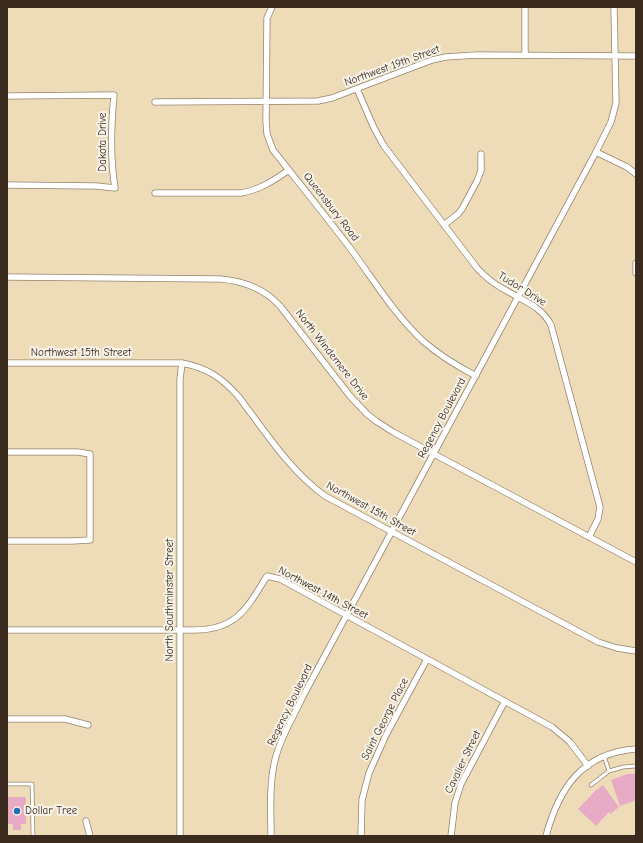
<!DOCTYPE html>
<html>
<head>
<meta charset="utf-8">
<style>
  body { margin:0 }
  #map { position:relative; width:643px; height:843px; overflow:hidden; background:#eedcb9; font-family:"Comic Neue",sans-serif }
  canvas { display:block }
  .frame { position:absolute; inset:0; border:8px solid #3b2a1e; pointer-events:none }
</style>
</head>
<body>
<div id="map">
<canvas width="643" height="843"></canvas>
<div class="frame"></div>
</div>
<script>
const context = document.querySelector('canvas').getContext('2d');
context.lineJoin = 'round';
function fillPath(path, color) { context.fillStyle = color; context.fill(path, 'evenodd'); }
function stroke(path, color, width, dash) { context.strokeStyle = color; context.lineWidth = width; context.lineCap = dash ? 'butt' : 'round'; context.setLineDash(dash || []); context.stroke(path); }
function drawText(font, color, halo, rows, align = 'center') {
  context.font = font + ' "Comic Neue",sans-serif'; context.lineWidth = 4; context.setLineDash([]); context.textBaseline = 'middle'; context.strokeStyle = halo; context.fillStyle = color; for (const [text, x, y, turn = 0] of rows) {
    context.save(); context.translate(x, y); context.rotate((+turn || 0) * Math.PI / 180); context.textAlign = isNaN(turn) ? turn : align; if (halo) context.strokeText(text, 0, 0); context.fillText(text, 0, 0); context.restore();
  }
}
fillPath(new Path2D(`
  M627,774h9v26l-16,6 -9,-26z
  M603,785l16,22 -9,7 -1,-2 -13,14 -18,-17 17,-18z
  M7,797h19v27h-5v6h-8v-6h-6z`), '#e7abc6');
const lane = new Path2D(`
  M604,756l5,15 14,-4 13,-1
  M7,784h25l1,52
  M591,785l18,-14`);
const street = new Path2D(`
  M272,7l-5,11 -1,103 1,13 6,16c26,33 52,65 77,98 23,31 44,66 73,93 16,14 34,25 53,35
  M525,55v-48
  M357,89l17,39 10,18 93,122c9,10 18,17 30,23 17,10 35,16 44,34l49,182 -2,12 -9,18
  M7,96l107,-1c-3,31 -4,63 1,93l-19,-2 -89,-1
  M155,102l163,-1 14,-3 100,-38 14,-3 30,-2 160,1
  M596,152l31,15 9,7
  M155,193h86c18,-3 32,-12 48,-23
  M444,225l14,-11 4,-5 15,-28 4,-10v-17
  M636,263v10
  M7,277l213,2c23,2 44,9 60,27l70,90 17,18 9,7 17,11 41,22 202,108
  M7,363h175c25,5 39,14 56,33 27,35 51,74 87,100l273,146 19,6 19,3
  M7,452h71l12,2v86l-18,1h-65
  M7,630h187c43,0 53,-22 73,-54l13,3 272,148 18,15 18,24
  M7,719h58l23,6
  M86,821l4,15
  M180,836v-457l2,-16
  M271,836c0,-25 -2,-52 4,-76 5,-22 18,-42 27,-62l294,-546 15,-30 5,-19 -2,-96
  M361,836l1,-36 7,-27 17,-38 41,-76
  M451,836l4,-33 6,-19 44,-83
  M546,836c13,-48 36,-83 90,-87`);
stroke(lane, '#94836c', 4.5);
stroke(street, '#94836c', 7);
stroke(lane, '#fff', 3);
stroke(street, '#fff', 5.5);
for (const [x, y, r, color] of [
  [17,811,4,"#1f6fb2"]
]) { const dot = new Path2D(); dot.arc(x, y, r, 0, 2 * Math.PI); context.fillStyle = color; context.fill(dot); stroke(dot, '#f7f3e8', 1.5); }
drawText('11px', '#3b2a1e', '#f7f3e8', [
  ["Northwest 19th Street",392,66,-20],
  ["Dakota Drive",103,142,-90],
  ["Queensbury Road",331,207,52],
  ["Tudor Drive",522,289,32],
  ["Northwest 15th Street",81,353],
  ["North Windemere Drive",332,355,52],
  ["Regency Boulevard",442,418,-62],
  ["Northwest 15th Street",371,509,29],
  ["Northwest 14th Street",323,593,28],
  ["North Southminster Street",170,600,-90],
  ["Regency Boulevard",290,705,-64],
  ["Saint George Place",385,719,-63],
  ["Cavalier Street",463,762,-64]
]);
drawText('11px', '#3b2a1e', '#f7f3e8', [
  ["Dollar Tree",25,811]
], 'left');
</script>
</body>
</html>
